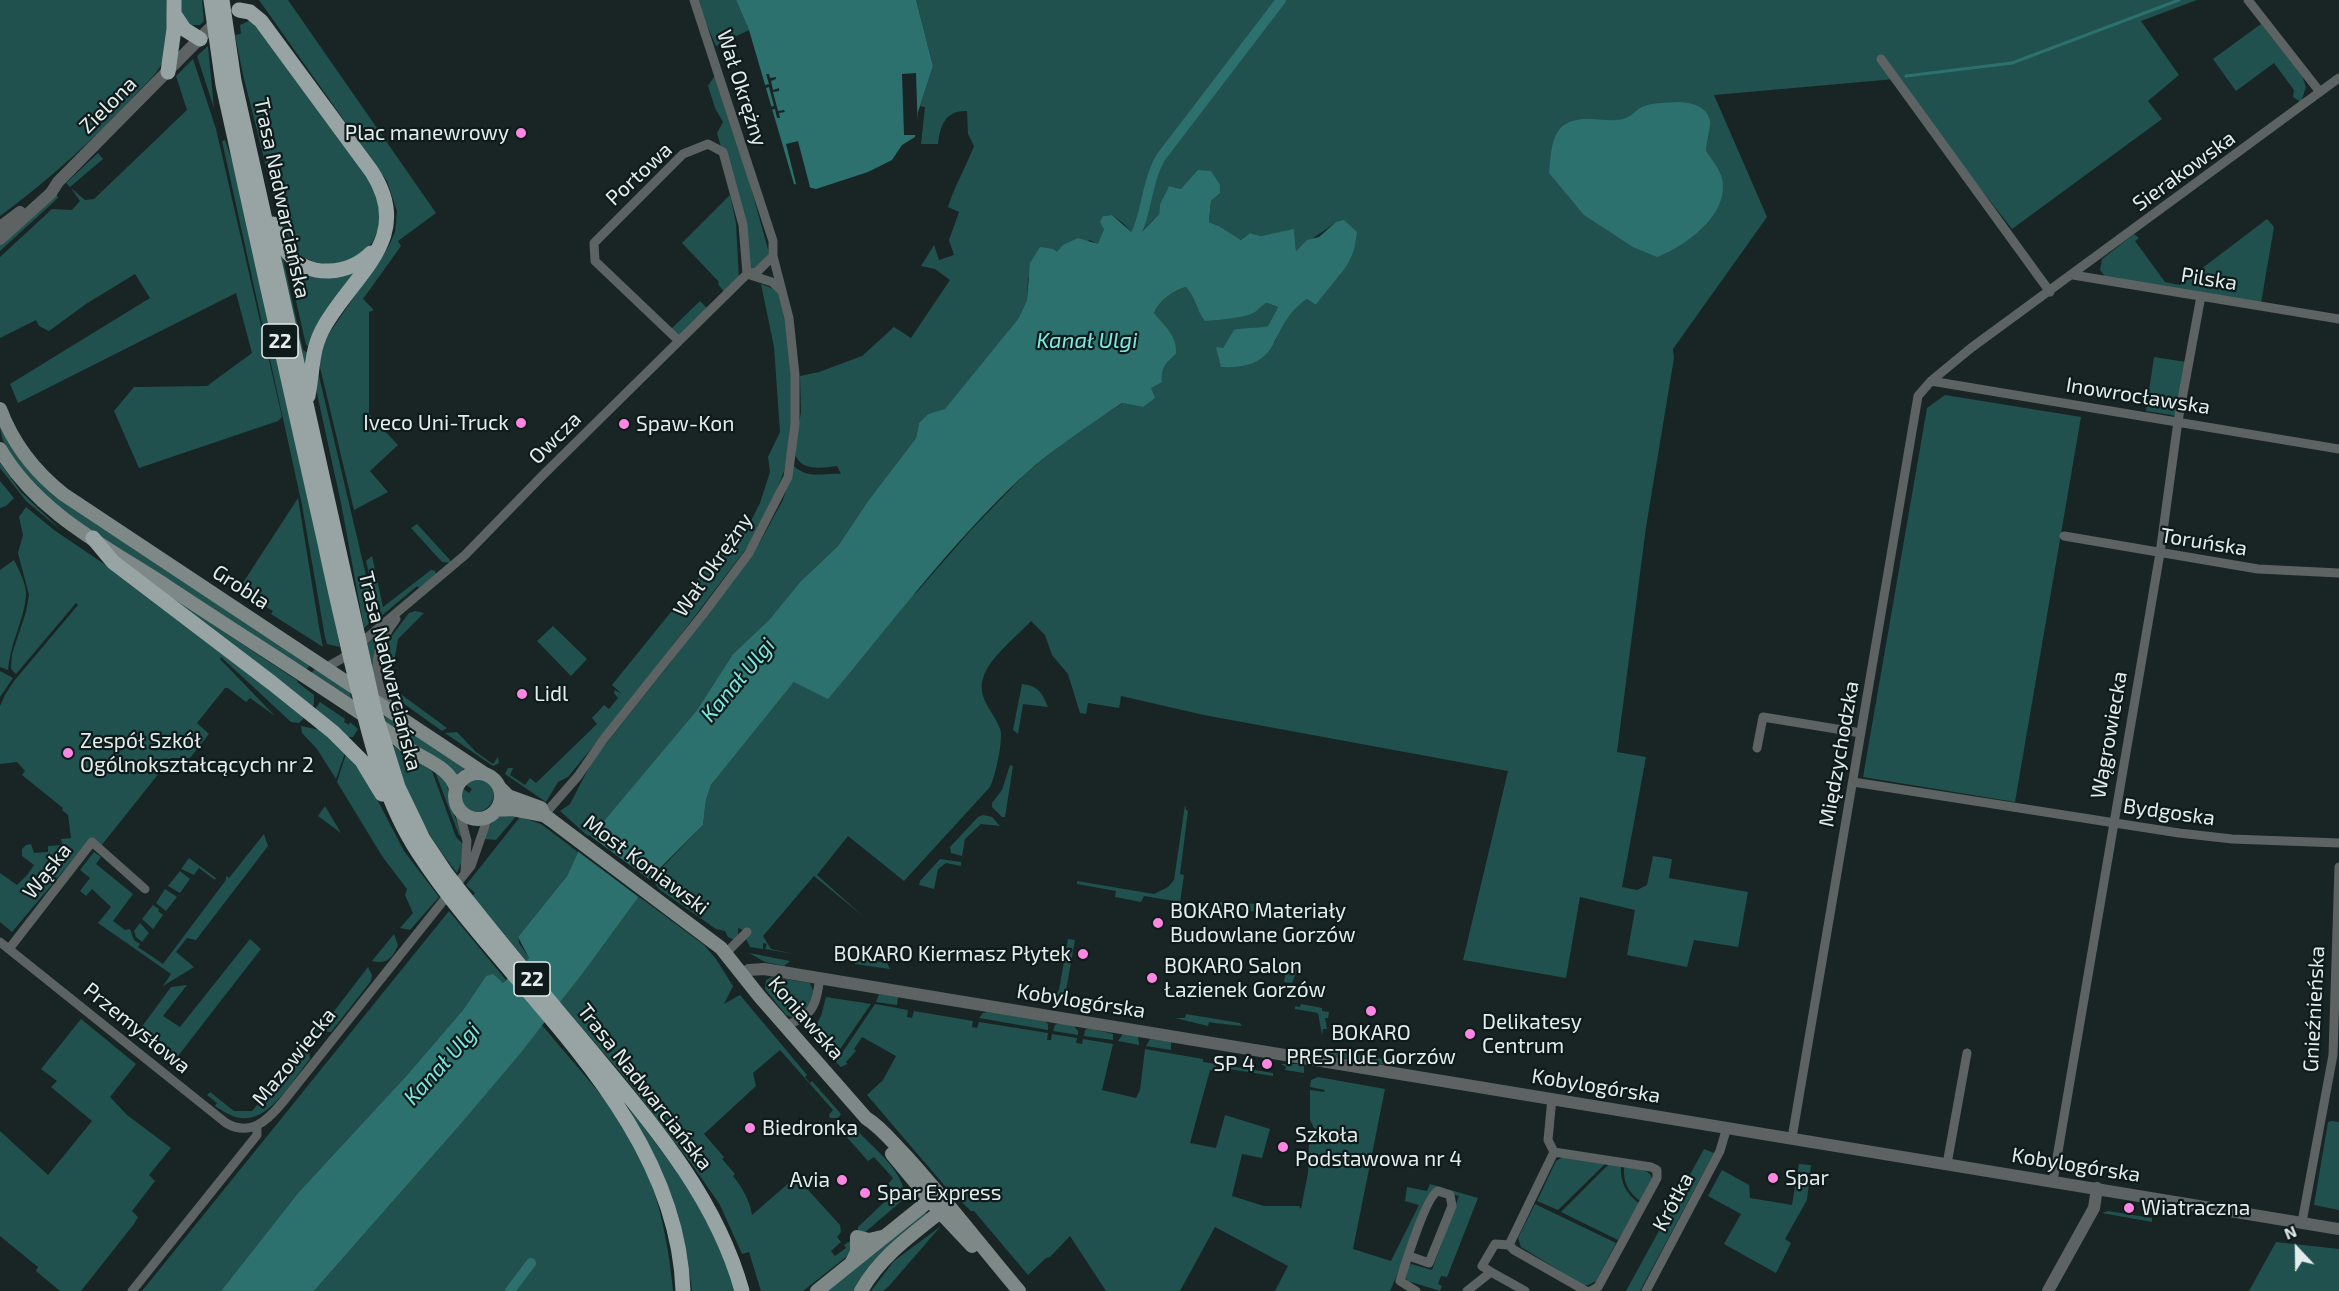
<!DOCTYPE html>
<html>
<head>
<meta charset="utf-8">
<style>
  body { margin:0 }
  #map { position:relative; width:2339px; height:1291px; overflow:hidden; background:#182524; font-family:"Exo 2",sans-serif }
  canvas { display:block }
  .north { position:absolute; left:2267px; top:1219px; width:60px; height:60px; -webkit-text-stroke:4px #0f1b1b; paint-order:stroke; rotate:338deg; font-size:16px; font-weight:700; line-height:24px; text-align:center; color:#e4ecec }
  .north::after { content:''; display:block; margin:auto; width:21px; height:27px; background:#e4ecec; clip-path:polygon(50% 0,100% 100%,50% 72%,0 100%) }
</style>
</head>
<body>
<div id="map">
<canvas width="2339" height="1291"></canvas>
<div class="north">N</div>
</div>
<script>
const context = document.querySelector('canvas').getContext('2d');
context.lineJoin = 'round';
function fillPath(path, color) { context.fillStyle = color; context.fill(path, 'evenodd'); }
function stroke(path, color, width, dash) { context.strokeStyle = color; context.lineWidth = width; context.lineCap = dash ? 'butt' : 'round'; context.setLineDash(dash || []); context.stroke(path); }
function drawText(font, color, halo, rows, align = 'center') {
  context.font = font + ' "Exo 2",sans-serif'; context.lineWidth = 4.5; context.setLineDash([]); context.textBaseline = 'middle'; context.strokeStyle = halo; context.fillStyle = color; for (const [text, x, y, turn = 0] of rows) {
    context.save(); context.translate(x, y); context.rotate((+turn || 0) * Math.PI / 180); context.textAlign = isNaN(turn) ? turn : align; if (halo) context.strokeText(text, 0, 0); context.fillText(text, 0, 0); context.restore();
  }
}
fillPath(new Path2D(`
  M0,0h166c1,17 4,39 -1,56 -4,15 -20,28 -31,40 -41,44 -85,84 -134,120z
  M180,0h22l2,21 -4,4h-14l-5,-10z
  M259,0h29l148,213 -38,28 3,5 -38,53 11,11 -5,2v102l29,31 -28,26 18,21 -34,18 -35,-147 7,-25 63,-92 6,-14 2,-21 -10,-30z
  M696,0h40l13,30 -33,16z
  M916,0h1281l-56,21 38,54 -31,26 14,18 -150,110 -117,-150 -181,16 53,122 -94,132 1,9 -28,169 -29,225 29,5 -24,130 15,3 10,-5 6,-29 19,3 -3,19 79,14 -10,55 -44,-7 -7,27 -60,-12 8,-45 -55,-13 -14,81 -103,-18 45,-189 -304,-56 -83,-19 -2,12 -31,-5 -2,11 -6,-1 -12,-39 -16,-19 -7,-20 -14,-14c-13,14 -39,35 -46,52 -11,24 8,36 15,56 4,9 -5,49 -10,58l-86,94 -56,-45 -31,39 47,42 -50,-41 -51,60 8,13 23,5 -29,-5 2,-5 -4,-1v6l-13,-2 -4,-8 5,-6 -13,-5v7l-4,5 -6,-3 -3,-6 -9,-2 -56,-39 -9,-11 52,-54 3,-25 5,-15 83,-103 122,-89 54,-62 53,-55 52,-43 48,-30 20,4c7,-19 17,-40 33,-53l-22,-41c5,-12 19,-23 32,-26l7,6 5,17 63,-5 6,-2 11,4 -10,19 -36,10 -9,12 -2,19 54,-25c7,-19 15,-32 32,-43l9,6 10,-16 14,-14 -4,-53c-14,11 -28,18 -40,29l-2,-21 -33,6 -11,-3 -9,7 -22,-14 -10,-4 2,-21 9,-8 -39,-4 -12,-3 -9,18 -1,10 -23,23 -12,-13 -12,-9 -9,1 1,13 -6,16 -8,-5 -33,13 -29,25 -1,22 -9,19 -73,91 -17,4 -9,9 -3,15 -48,63 -30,45 -38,36 -31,38 -36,34 -36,56 -107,128 -30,-27 10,-7 23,-44 78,-98 89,-120 23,-42 11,-34c15,14 30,6 47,8l-4,-8c-16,2 -37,6 -43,-14l7,-40 -1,-36 19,-4 43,-16 32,-29 17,11 39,-58 -15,-11 -14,-3 13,-21 5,15 15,-5 -5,-15 10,-28 -11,-5c7,-22 18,-40 26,-61l-6,-12 -1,-23c-22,-1 -27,15 -29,33h-17l4,-37 -5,-1 13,-40z
  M251,20l119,160 8,14 2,31 -8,18 -19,16 -22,6 -17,-3 -15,-7 -19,-33 -36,-143 -9,-44 6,-1 -1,-9z
  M2261,24l41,52 4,11 -5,15 -8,-5 1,-7 -20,-27 -38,28 -23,-32z
  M208,46l6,62 -17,-52z
  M193,59l23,70 66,288 -4,4 -139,47 -25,-57 20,-24 73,-1 45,-33 -16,-60 -218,110 -8,-19 140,-86 -15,-24 -49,30 -37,27 -10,-5 -3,-6 -36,18v-81l52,-48 20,1 8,-9 -9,-13 14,12 9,-1 93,-89 -11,-34z
  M716,74l25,78 28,101 -9,14 -13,7 -4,-49 -26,-92 6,-11 -8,-14 -7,-22z
  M225,140l10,29 77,342 28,136 -13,-3 -2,-7 -23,-132 -80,-364z
  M98,153l5,6 -33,28 -4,-4z
  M56,192l2,6 -58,53v-8z
  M730,195l6,28 3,57 -14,13 -7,-9 1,-2 -37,-39z
  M2267,219l7,8 -13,76 -155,-25 -6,-8 2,-11 32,-25 5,4 -4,3 30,41 15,3z
  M278,248l4,6 21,96 5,3 -3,16z
  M287,261l72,8 -49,78 -4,-2z
  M761,284l18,7 10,27 4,104 -9,49 -15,40 -14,26 -124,163 -63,77 -10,5 -12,20 -41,-28 3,-6h5l-3,7 15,10 5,-7 6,5 61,-59 -5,-6 12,-13 5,4 9,-11 -4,-5 1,-3 7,4 -10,-9 117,-145 11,-12 5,5 15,-30 10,-31 -2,-15 12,-25 -6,-85z
  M700,301l9,9 -32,28 -7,-8z
  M2154,357l32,5 -9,54 -31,-5z
  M317,358l2,18 57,242 -12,10 -23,-125 -27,-123z
  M1945,395l136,22 -66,385 -152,-25 64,-369z
  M0,424c12,30 31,51 54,72l256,169 -4,5c-51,-33 -102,-66 -152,-99 -36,-23 -73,-46 -106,-73 -20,-16 -48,-46 -48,-74z
  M0,463l21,29 42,40 -37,-31 -26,-33z
  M0,481l14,17 -8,8 -6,2z
  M298,498l21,129 4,20 -52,-33 2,-3 -8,-5 -2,2 -26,-16z
  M26,507l28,23 68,46 183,141 -6,6 -8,-1 -70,-65 -1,2 55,57 -25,-18 -4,4 -18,-14h-3l-28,35 12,11 -19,24h-19l-74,93 -11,-7 -74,88 -12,-10v-49l17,12 11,-11 6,-9 -12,-9v-7l4,-4 5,-1 3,9 14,-1v-6l14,-1 -1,-6 10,-1 -3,-23 -6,-5 1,-2 -41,-33 3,-4 -8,-9 -17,2v-58l5,-11 9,-14 64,-76 -2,-2 -60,71 -5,-5 1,-15 14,-42 3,-17 -11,-42 5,-18 -4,-18z
  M417,524l33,36 1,3 -9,-1 -31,-34z
  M372,556l11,51 48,-37 4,1 1,3 -17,14 -2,-2 -38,32 -13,-57z
  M14,560c5,10 13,25 12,36 -2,24 -16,47 -18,74l-8,-3v-97z
  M165,593l133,88 -1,1 17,13v10l-2,2z
  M415,611l9,2 -26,26 -6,35 10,21 45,33 -5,3 -39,-28 -15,-23 -5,-26 8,-17 18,-24z
  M553,626l34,33 -16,17 -34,-35z
  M381,632l-6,18 -3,15 -5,-21z
  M315,669l35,23 2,8 -41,-27z
  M0,671l13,7 -13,19z
  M1022,684c17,2 20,9 26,23l-25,-3 -5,30 -5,-4z
  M320,702l25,17 -1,3 5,3 1,-3 8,7 -5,8h-6l-32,-28z
  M384,714l81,54 -9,7 -70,-52z
  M301,726l19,4 25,23 -9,26 -19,-30 -15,-16z
  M457,732l19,20 17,12 5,-7 1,6 -6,3 -48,-33z
  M392,745l40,26 24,66 7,7v14l-6,15c-30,-38 -54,-80 -65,-128z
  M346,754l20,24 38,73 35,46 -29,33 -10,-2 13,-15 -8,-18 2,-6 -25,-33 -45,-74z
  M1010,765l3,1 -8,51h-3l-10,-10v-4l10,-13z
  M434,769l12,11 5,25 11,32 -3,-2z
  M477,778c24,4 21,32 -2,35 -12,-5 -16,-13 -13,-25l7,5 3,-4 -7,-5z
  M1185,805l1,5 2,1 -8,63 4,1 -4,27 -36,-6 -3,6 -26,-5 1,-6 -39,-7v-3l77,13 14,-7 6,-7z
  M325,806l16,27 -23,-17z
  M518,814l-22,26 -12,-1c9,-22 10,-22 34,-25z
  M983,815l9,2 8,9 -19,-2 -16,15 -3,17 -11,-3 -1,-6 28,-30z
  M520,817l21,7 37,28 -11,24 -49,61 1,6 10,15 -3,3 -54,-65 3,-3 -9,-8z
  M264,834l4,12 -72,94 -9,-2 -11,14 18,15 -31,19 8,-12 -73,-51 13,-16 -19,-18 -6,7 -6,-5 10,-13 -10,-8 14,-18 7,5 -5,7 37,30 -20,27 12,9 5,-1 4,11 6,4 -2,3 25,17 63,-84v-4l3,2z
  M189,858l27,20 -1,2 -16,-12 -5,7 -13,-6z
  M940,859l21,3v4l-15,-3 -8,6 -4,20 -15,-4 1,-4z
  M180,871l10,8 -10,14 -12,-7z
  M165,889l12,8 -11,14 -10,-8z
  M638,896l66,49 12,14 17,27 -9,18 16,-9 67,80 -2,2 5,6 2,-2 29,33 -3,4h-8l-1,-3 4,-5 -53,-60 -27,23 3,13 -52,48 20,23 -2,2 13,15 -2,2c9,11 17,25 19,39l39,-34 8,-1 41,45 1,7 -4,5 4,5 -10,9 4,5 11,-8 -2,-3 8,-5 3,4 -9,13 -43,34h-42l-12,-39 -7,2 -22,-49 -29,-42 -65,-84 -66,-77z
  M1217,902l41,2 9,4v5l-51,-6z
  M153,905l6,4 -1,2 5,4 -10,14 -11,-10z
  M449,911l57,69 -3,3 -17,-7 -23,34 -55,64 -110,119 -77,98h-79z
  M140,923l9,10 -7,9 -6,-5 -2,-6z
  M394,934l4,11c-5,13 -12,20 -26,16z
  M250,939l11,10 -90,116 -36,-29 36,-49 16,-2 -24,31 17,11z
  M1068,939l7,1 -10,56 22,4 -1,3 -32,-5 5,-8z
  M749,953l41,8 -6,5 -19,-4z
  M856,958l31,5 3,6 -35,-5z
  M1287,966l8,1 2,4 -5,12 -8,-1z
  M368,967l4,8 -1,6 -40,51 -19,-1 -2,-2 12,-2z
  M772,977l38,6 3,8 -3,15 -16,12 -8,-3 -21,-26 1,-9z
  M879,994l19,3 -1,8 -21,-3z
  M826,997l45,7 -37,54 -6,-6 1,-2 -17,-18 9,-16z
  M875,1004l33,6 -1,7 5,1 2,-7 59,10 -1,6 5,1 2,-6 69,11 -1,7h4l1,-6 25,4 -1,5 6,1 1,-5 30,5 -11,46 34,8 4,-8 5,-41 58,10v3l14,2 -2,7 -5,-1 -20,73 26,5 9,-33 45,14 -8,29 -20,-4 -10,42 32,10h35l2,3 7,-36 1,-32 6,-2 1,-7 -6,-12v-30l14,2 1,-2 -15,-3 1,-7 7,-3 67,12 -32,160 38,12 28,-56 -14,-4 2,-14 20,4 3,-7 48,14 -31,79 -6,-1 -3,8 4,2 -2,5 -32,-10 -2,-3 1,-11 4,-3 21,6 27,-74 -25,-7 -44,102h-115l13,-25 -73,-39 -35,64h-74l-36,-55 -20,21 -4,1 -18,17 -54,-64h-3l-27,-26 -77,-90 16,-15 13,-24 -34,-19 -8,12 2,2 -10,11 1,2 -6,3 -5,-5z
  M1301,1004l21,4v3l7,1 -1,6h-3l2,11h-4l-1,6 -4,-22 -23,-4v-3l5,1z
  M988,1012l57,9 3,3v6l-69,-12 4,-5z
  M1186,1014l54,9 2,3 -26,-3 28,5 -35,-6 -1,4 -33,-8h10z
  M81,1019l55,45 -26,33 17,18 44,33 -22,27 6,6 -23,30 6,6 -4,7 -53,67h-21l-24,-20 2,-4 -38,-31v-105l48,44 44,-54 -41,-34 6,-6 -16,-12z
  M1059,1023l15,3 4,5v4l-25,-4 2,-6z
  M542,1025c25,31 53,60 76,93 36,50 49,112 55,173h-359l145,-165z
  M1089,1028l24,6v6l-29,-4 1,-6z
  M1123,1034l15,2 1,9 -21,-4z
  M303,1037l5,6 2,16c-17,20 -40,63 -69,59 -10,-1 -18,-7 -26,-12l2,-3 -10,-8 3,-3 24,19h18l15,-18 2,2 37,-47z
  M1150,1039l21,3v8l-25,-4z
  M1319,1049l71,11 2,6 -68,-11 -4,-3z
  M1281,1064h21l2,3v6l-19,-3 1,-3z
  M1230,1066l43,7v3l-44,-7z
  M627,1105l63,84 32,61 14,41h-44c-5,-44 -13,-84 -32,-124 -10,-21 -23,-41 -33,-62z
  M2332,1121l7,1v88l-25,-5 14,-83z
  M851,1124c16,19 57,48 53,75l-40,34 -6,-2v-4l37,-35 -7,-8 5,-6 -19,-21 -6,4 -24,-27 1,-6z
  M1704,1149l10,4 -74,138h-14z
  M1563,1157l42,7 -47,46 -21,-9 19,-40z
  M1609,1164l12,2c-1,16 5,28 18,37l-21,37 -57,-28z
  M1799,1164l12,1 -4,35 -22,39 6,4 -15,30 -52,-29 17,-30 -33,-18 14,-26 27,15 1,13 42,7z
  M1624,1167c10,2 25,1 28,11l-12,23c-12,-9 -17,-19 -16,-34z
  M1535,1204l81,39 -20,38 -8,4h-5l-62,-38 -3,-9z
  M2108,1211l44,7v4l-50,-9z
  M925,1212l3,2 -54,47 -19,30h-29z
  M941,1226l-52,60 -6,5h-12l23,-30z
  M2276,1242l63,7v42h-90z`), '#20514f');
fillPath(new Path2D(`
  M736,0h180l17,66 -15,46 -3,25 -13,8 -10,15 -24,12 -52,17 -22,-5 -45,-154z
  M1679,102c13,1 28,4 31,19 1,5 -4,23 -4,30 5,8 14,18 16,28 8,35 -36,67 -65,78l-24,-10 -49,-32 -35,-42c3,-29 2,-55 41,-54 12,0 21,3 33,0 8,-2 12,-8 19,-12 11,-5 25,-4 37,-5z
  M1198,170l13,1 9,14v8l-9,8 -2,21 10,4 22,14 9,-7 11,3 33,-7 2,22 11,-11 12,-3 17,-15 8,-2 13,12c-1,7 -2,16 -5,23 -8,19 -25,33 -36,50l-9,-6c-42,28 -20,71 -86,68l-5,-20 7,1 11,-18c12,-3 22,-1 34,-4l10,-19 -11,-4c-6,2 -7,5 -12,9 -9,6 -38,8 -50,9 -9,-11 -9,-24 -19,-34 -13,3 -27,14 -32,26 11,14 23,22 22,41 -10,9 -16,14 -14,28l-11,6 4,10 -12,9 -21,-4c-34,23 -68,45 -99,73 -71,66 -133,149 -195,223l-34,-17 -83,103 -5,15 -3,25 -45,45 -73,100 -62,80 -64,76 -145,165h-93l77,-98 110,-119 55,-64 23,-34 7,-2 10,9 26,-25 -11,-21 49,-61 11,-24 119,-142 36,-56 36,-34 31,-38 38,-36 30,-45 48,-63 3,-15 9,-9 17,-5 73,-90 9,-19 3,-37 10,-16 13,2 4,3 6,-7 15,-7 20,6 6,-15 -4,-7 3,-6 9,-1 25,22 22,-23 1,-10 9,-18 12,3z`), '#2c716e');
fillPath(new Path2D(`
  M916,73l2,62h-14l-2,-61z
  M766,74h3l1,4 6,-1v2l-5,2 2,9 6,-2v3l-6,1 5,19 6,-1 1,2 -6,1 1,5h-3l-2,-9 -6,1 -1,-3 6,-1 -5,-19 -6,2 -1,-3 7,-2z
  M798,141l13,50 -14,-3 -11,-44z
  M589,835l64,47 -13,16 -64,-48z`), '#182524');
stroke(new Path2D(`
  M1906,76l106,-13 167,-63`), '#2c716e', 3);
stroke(new Path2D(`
  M1127,248c21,-25 17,-63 34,-91l120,-157
  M510,1291l21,-28`), '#2c716e', 10);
stroke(new Path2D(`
  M2248,0l72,92
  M1881,59l169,233
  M2073,275l266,44
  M679,341l-84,-80 -1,-18 89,-89 25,-10 15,8 20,73 4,49 25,8 10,9
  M1931,381l408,68
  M2064,536l194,33 81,4
  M325,668l18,-10 122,-103 77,-79 205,-202 10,-2 16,-16
  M393,709c-25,-28 -19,-62 3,-90
  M1757,748l6,-31 98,16
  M1853,782l326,51 53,6 107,4
  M458,807l9,34 -2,31
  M544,815l34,-39 25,-36 101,-127 45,-60 39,-76 7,-53v-49l-6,-57 -16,-62v-15l-79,-241
  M0,942l226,181c24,14 41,-2 56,-20l189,-237 17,-49
  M9,949l83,-107 53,47
  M726,953l21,-21
  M785,1026c29,-12 30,-18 35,-48
  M1552,1098l-4,42 6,12
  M1792,1138l126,-742 13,-15 40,-33 368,-270
  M1947,1164l20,-111
  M2053,1181l107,-628 18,-132 23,-125
  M2302,1222l31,-167 6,-188
  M1509,1245l45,-93 97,15 6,3v8l-59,109 -7,4
  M1409,1256l20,7 23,-57 -2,-11 -12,-4c-12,5 -33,74 -38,90l16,10
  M1491,1272l-9,-6 13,-22 14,1 5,5 72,41
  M132,1291l125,-156v-9
  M1467,1291l24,-19 34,19
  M1646,1291l74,-140 7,-24`), '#5c6362', 9);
stroke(new Path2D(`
  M0,227l20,-15
  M0,239l51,-46 7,-11 161,-163
  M742,975l7,-5 15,-1 1575,260
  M2048,1291l46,-83 3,-20`), '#5c6362', 12);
stroke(new Path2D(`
  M0,409c13,35 34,62 63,85l422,280
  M0,449c38,65 107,98 168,138 74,49 149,96 222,146 6,5 13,11 19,16 16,11 42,19 47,40
  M455 796a23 23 0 1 1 46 0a23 23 0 1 1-46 0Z
  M500,788l8,8 33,12 3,7 7,5 170,128 39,49 106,121c16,10 27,25 40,38 39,43 75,90 113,135
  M496,810l15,-1 31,6
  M892,1154l48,58 32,34
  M852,1262l5,-10v-15l12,3 13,-3
  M817,1291l113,-91
  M861,1291c19,-34 49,-55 79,-79`), '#7d8887', 14);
stroke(new Path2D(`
  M211,0l12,85c33,153 68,305 102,458 10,48 21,95 32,142 14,57 28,117 61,167 90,139 259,260 265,439
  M222,0l12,81 141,632 23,74 25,52 22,33c49,64 102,126 154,188 59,71 118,141 143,231
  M239,10l11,2 11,9 111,151c42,66 -16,100 -47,153 -14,23 -12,45 -17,71
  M174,14l10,15 16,10
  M168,72l6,-43v-29
  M273,224c4,10 8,20 15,29 21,26 61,22 83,0
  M93,538l20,24 159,121 61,49 29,29 20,33`), '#97a4a3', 15);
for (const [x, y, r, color] of [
  [521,133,6,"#fd86e2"],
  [521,423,6,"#fd86e2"],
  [624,424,6,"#fd86e2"],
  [522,694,6,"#fd86e2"],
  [68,753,6,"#fd86e2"],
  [1158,923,6,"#fd86e2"],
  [1083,954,6,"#fd86e2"],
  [1152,978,6,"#fd86e2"],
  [1371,1011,6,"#fd86e2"],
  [1470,1034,6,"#fd86e2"],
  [1267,1064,6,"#fd86e2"],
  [750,1128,6,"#fd86e2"],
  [1283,1147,6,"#fd86e2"],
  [1773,1178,6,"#fd86e2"],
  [842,1180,6,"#fd86e2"],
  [865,1193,6,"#fd86e2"],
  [2129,1208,6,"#fd86e2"]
]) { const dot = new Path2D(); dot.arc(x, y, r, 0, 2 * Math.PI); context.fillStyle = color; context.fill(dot); stroke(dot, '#0f1b1b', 2); }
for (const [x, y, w] of [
  [280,341,36],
  [532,979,36]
]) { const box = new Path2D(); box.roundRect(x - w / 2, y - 17, w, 34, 4.5); context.fillStyle = '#0f1b1b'; context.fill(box); stroke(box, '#e4ecec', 1.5); }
drawText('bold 20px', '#e4ecec', null, [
  ["22",280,341],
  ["22",532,979]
]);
drawText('21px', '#e4ecec', '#0f1b1b', [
  ["Wał Okrężny",742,88,72],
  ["Zielona",108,105,-45],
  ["Sierakowska",2184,171,-36],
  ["Portowa",639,174,-43],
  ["Trasa Nadwarciańska",282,198,78],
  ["Pilska",2209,279,9],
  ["Inowrocławska",2138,396,9],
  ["Owcza",555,438,-45],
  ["Toruńska",2204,542,9],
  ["Wał Okrężny",713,565,-55],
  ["Grobla",241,587,33],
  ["Trasa Nadwarciańska",390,671,76],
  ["Wągrowiecka",2109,735,-80],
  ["Międzychodzka",1839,754,-80],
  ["Bydgoska",2169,812,8],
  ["Most Koniawski",646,865,37],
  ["Wąska",47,871,-52],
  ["Kobylogórska",1081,1001,9],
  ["Gnieźnieńska",2314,1009,-87],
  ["Koniawska",806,1018,49],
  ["Przemysłowa",137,1028,39],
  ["Mazowiecka",294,1057,-51],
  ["Kobylogórska",1596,1086,9],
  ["Trasa Nadwarciańska",645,1087,52],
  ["Kobylogórska",2076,1165,9],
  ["Krótka",1673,1202,-62]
]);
drawText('21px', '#e4ecec', '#0f1b1b', [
  ["Plac manewrowy",509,133,"right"],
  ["Iveco Uni-Truck",509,423,"right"],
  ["Spaw-Kon",636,424],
  ["Lidl",534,694],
  ["Zespół Szkół",80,741],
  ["Ogólnokształcących nr 2",80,765],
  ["BOKARO Materiały",1170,911],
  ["Budowlane Gorzów",1170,935],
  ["BOKARO Kiermasz Płytek",1071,954,"right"],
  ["BOKARO Salon",1164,966],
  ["Łazienek Gorzów",1164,990],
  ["Delikatesy",1482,1022],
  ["Centrum",1482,1046],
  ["BOKARO",1371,1033,"center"],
  ["PRESTIGE Gorzów",1371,1057,"center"],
  ["SP 4",1255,1064,"right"],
  ["Biedronka",762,1128],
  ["Szkoła",1295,1135],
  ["Podstawowa nr 4",1295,1159],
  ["Spar",1785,1178],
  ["Avia",830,1180,"right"],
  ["Spar Express",877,1193],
  ["Wiatraczna",2141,1208]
], 'left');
drawText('italic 22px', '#7de7e1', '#0f1b1b', [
  ["Kanał Ulgi",1087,341],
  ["Kanał Ulgi",738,680,-50],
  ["Kanał Ulgi",442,1064,-48]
]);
</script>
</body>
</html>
